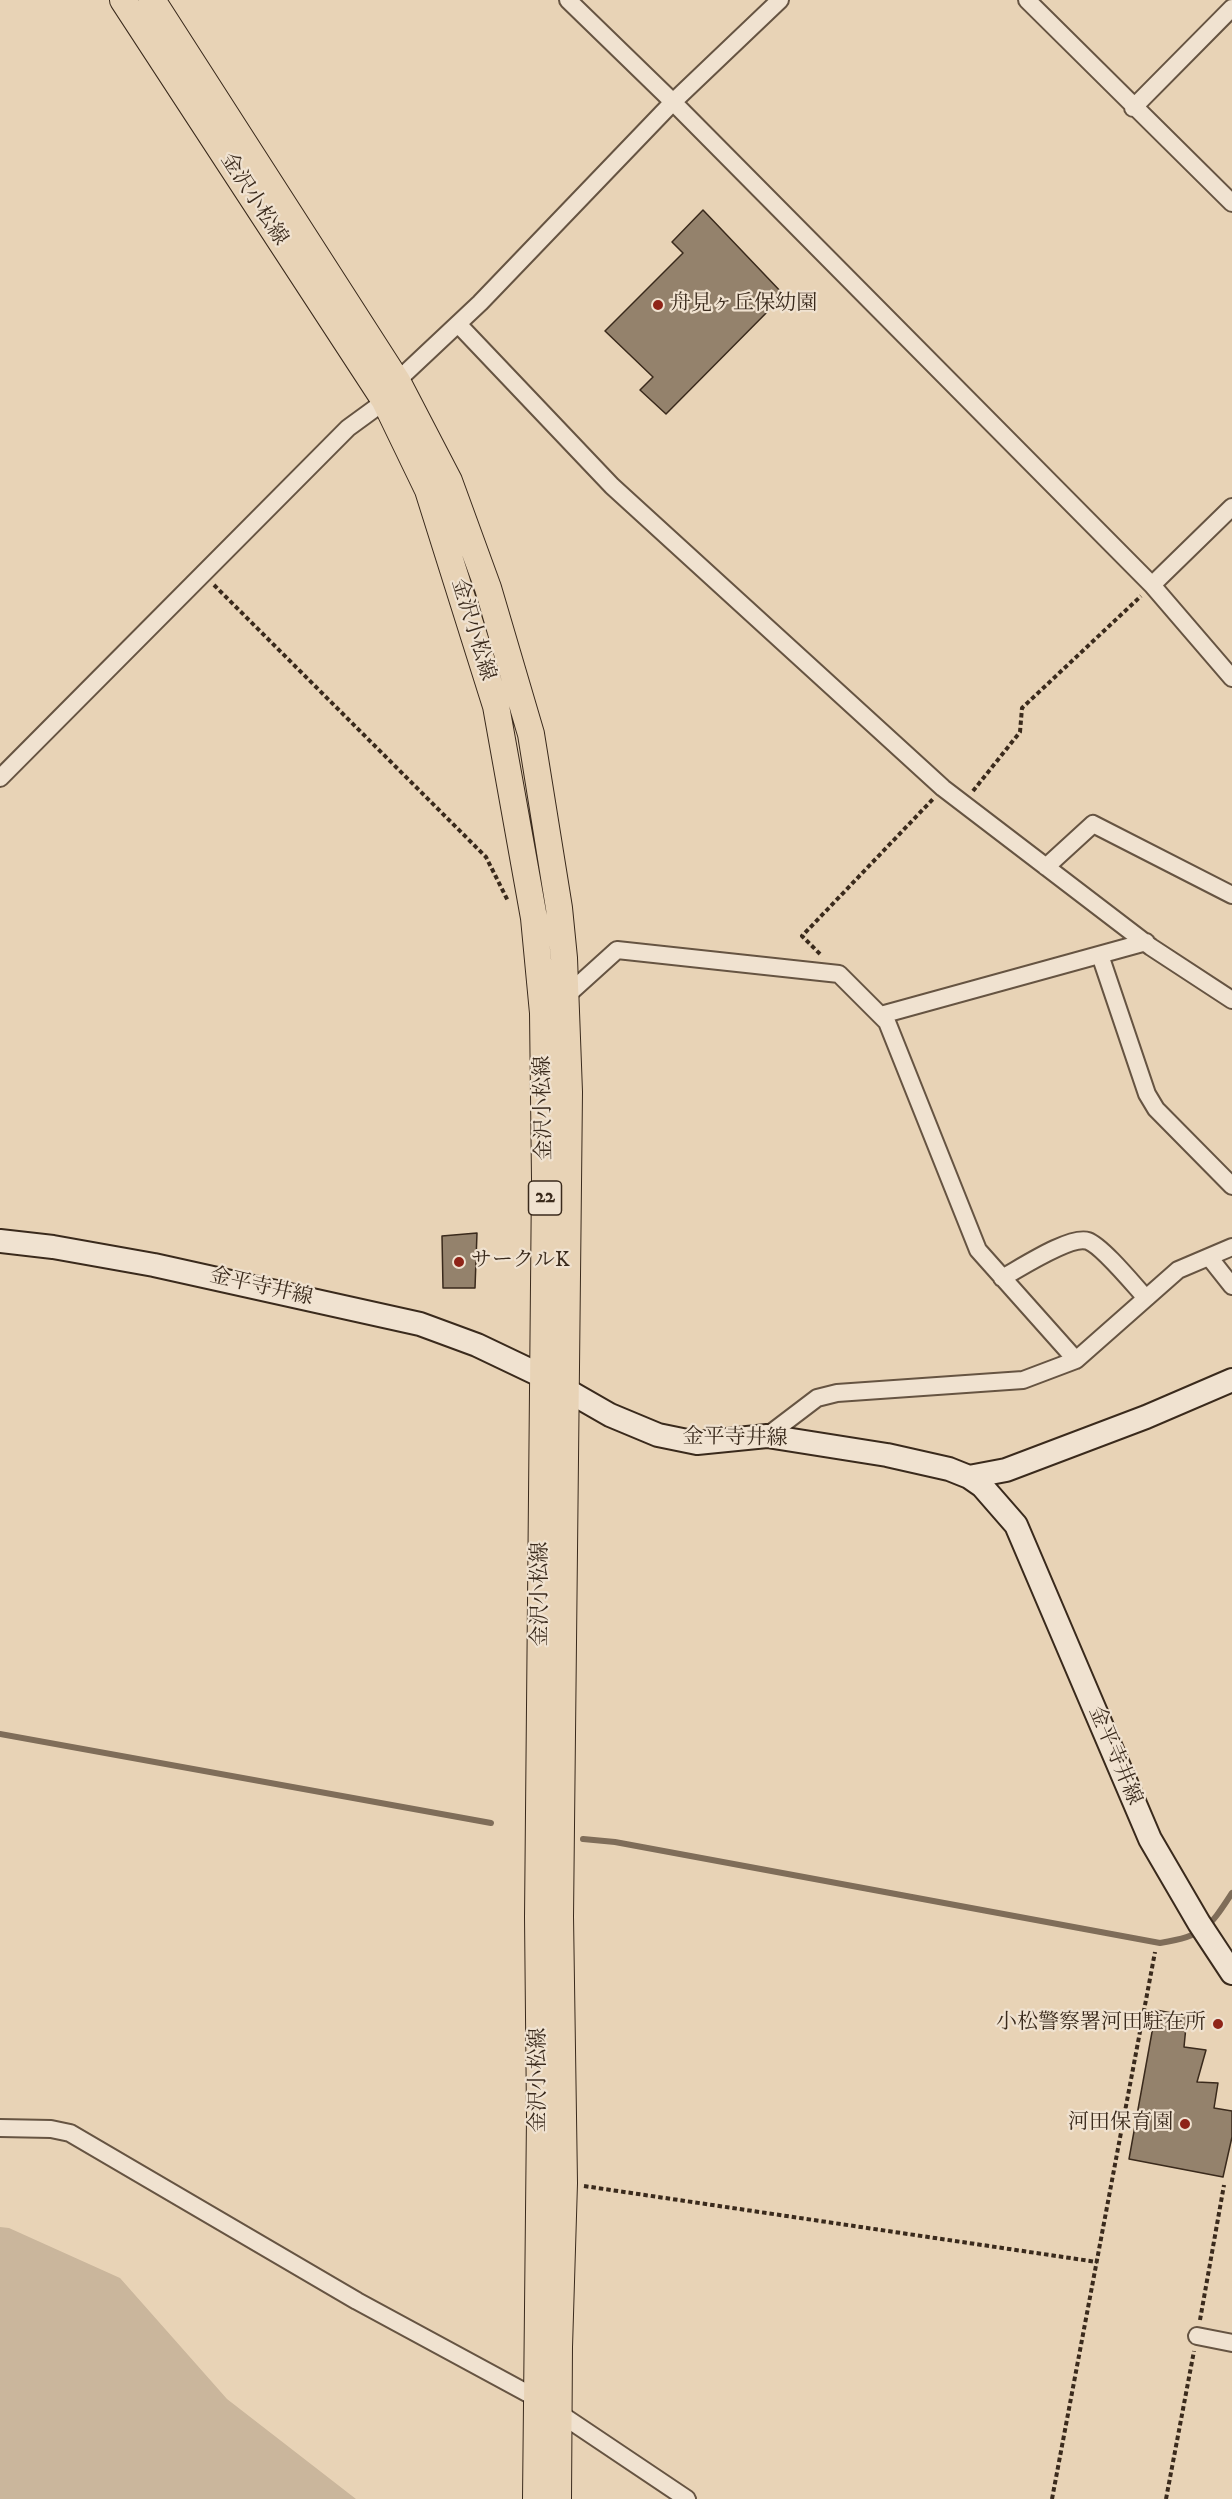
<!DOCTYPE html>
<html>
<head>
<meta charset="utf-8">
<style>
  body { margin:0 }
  canvas { display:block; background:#e8d3b6 }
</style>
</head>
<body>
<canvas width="1232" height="2499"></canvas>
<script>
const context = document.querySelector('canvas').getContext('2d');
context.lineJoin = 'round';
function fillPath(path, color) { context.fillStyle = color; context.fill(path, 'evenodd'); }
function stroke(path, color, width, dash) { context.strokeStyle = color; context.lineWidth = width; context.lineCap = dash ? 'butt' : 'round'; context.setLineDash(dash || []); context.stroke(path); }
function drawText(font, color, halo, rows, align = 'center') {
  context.font = font + ' "IM FELL DW Pica","Noto Serif JP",serif'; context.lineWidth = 4.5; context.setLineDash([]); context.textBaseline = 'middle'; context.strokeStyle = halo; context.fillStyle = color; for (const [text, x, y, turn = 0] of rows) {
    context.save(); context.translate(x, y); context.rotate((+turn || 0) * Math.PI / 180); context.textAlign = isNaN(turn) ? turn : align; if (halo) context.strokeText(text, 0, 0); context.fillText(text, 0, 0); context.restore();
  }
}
fillPath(new Path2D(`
  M0,2227l9,1 111,50 107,121 129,100h-356z`), '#cab69c');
stroke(new Path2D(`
  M0,1734l491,89
  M583,1839l32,3 545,101c44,-8 48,-13 72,-50`), '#7f6d59', 6);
const building = new Path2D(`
  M703,210l81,85 -118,119 -26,-24 13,-13 -48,-46 78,-78 -11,-11z
  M477,1233l-2,55h-32l-1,-52z
  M1156,2010l31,6 -3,31 22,3 -9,32 21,1 -4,25 18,3v26l-9,40 -94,-18z`);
fillPath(building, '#94826c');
stroke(building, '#3a2a1c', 1.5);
const street = new Path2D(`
  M568,0l105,102 479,483 80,93
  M1027,0l205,203
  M1133,108l99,-100
  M458,324l154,162 331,302 208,159 81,53
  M397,381l83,-78 193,-201 107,-102
  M1152,585l80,-78
  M0,778l348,-350 37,-27
  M1046,867l47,-43 139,71
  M1100,955l47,139 9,15 76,77
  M565,997l52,-47 222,24 48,48 91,228 98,110
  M881,1015l265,-73
  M1209,1257l23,29
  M1002,1278c17,-9 68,-43 86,-37 14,5 46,44 57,56
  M767,1436l50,-38 20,-5 186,-13 53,-20 102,-90 54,-23
  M0,2128l51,1 19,4 287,168 181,98 149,100
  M1197,2336l35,7`);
const secondary = new Path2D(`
  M0,1241l53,6 101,18 266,59 57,21 65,31 68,39 48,20 39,8 70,-7 120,19 62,14 20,8 13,9 34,39 134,314 49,84 33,50
  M969,1477l37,-7 140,-53 86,-37`);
const primary = new Path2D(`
  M123,0l262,401 43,89 68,216 38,212 9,95 2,166 -7,738 2,199 -4,383
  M152,0l245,381 52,100 39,107 43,146 28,174 5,50 5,134 -9,824 4,267 -5,164 -1,152`);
stroke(street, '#665442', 20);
stroke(secondary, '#3a2a1c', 26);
stroke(primary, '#3a2a1c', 28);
stroke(new Path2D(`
  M214,585l272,272 22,44
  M973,791l47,-59 2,-24 119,-112
  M820,954l-18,-18 131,-137
  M584,2186l513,76
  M1200,2320l24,-135
  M1052,2499l103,-547
  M1166,2499l28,-148`), '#3a2a1c', 4, [4.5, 3]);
stroke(street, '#f0e2d0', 16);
stroke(secondary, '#f0e2d0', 22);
stroke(primary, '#e8d3b6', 26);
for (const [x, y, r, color] of [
  [658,305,6,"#8f2418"],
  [459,1262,6,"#8f2418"],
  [1218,2024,6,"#8f2418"],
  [1185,2124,6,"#8f2418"]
]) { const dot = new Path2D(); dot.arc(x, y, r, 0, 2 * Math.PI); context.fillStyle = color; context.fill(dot); stroke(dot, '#f0e2d0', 2); }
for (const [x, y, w] of [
  [545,1198,33]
]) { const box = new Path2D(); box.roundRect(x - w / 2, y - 17, w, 34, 4.5); context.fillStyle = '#f0e2d0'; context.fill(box); stroke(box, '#3a2a1c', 1.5); }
drawText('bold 20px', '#3a2a1c', null, [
  ["22",545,1198]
]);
drawText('21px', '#3a2a1c', '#f0e2d0', [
  ["金沢小松線",253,200,57],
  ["金沢小松線",472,630,73],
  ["金沢小松線",545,1108,-91],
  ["金平寺井線",261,1288,13],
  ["金平寺井線",735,1439,1],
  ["金沢小松線",542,1594,-90],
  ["金平寺井線",1114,1756,67],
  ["金沢小松線",540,2080,-90]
]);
drawText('21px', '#3a2a1c', '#f0e2d0', [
  ["舟見ヶ丘保幼園",670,305],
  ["サークルK",471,1262],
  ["小松警察署河田駐在所",1206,2024,"right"],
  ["河田保育園",1173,2124,"right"]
], 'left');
</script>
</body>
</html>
